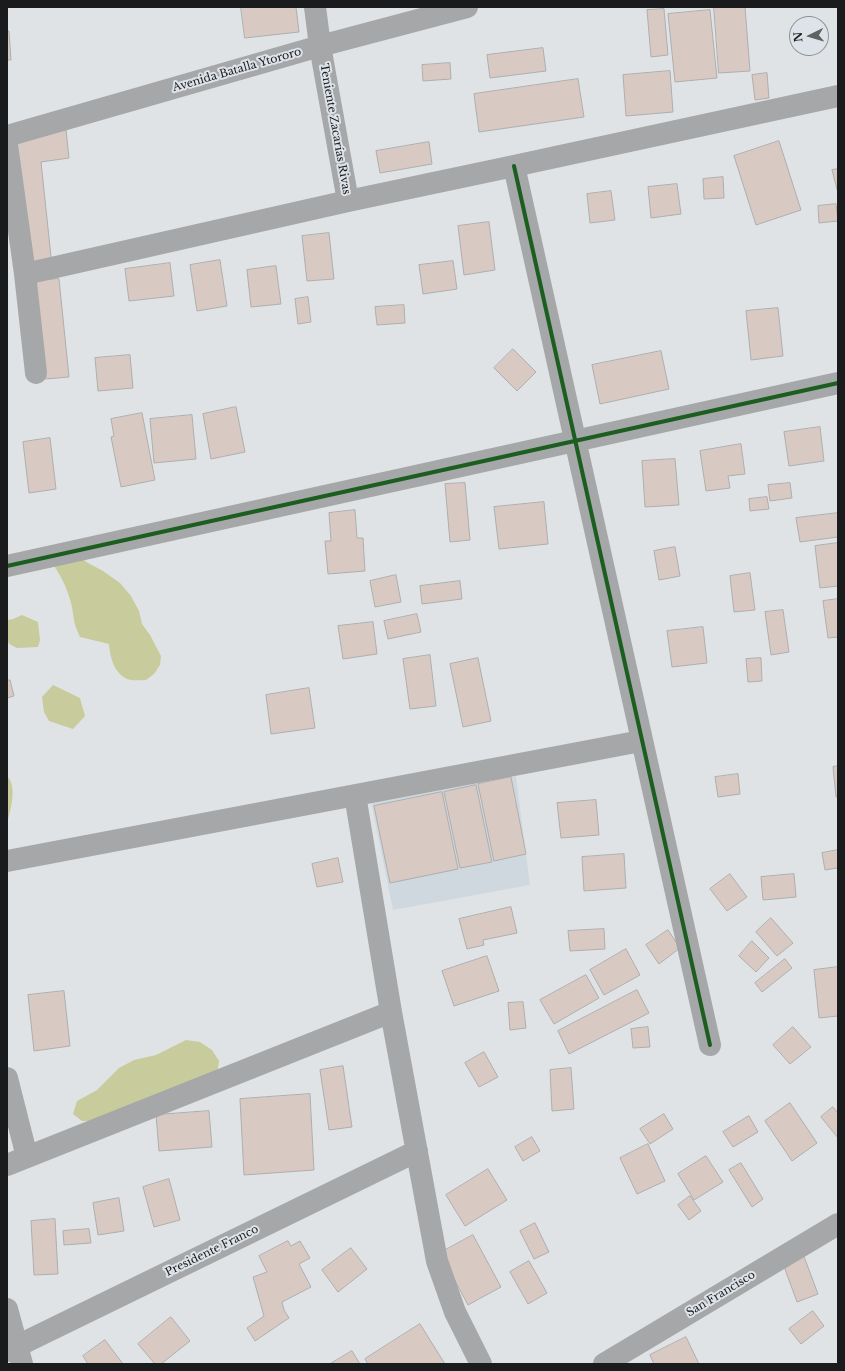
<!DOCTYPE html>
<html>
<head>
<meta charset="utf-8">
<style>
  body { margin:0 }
  #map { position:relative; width:845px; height:1371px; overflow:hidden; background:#e0e3e5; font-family:"Libre Baskerville",serif }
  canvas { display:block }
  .frame { position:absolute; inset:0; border:8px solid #191b1d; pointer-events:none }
  .north { position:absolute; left:789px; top:16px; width:40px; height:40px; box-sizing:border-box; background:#dde3e8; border:1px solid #8f9397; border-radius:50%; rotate:265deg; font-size:11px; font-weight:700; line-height:16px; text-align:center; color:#191b1d }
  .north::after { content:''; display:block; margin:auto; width:14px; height:18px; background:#5f6163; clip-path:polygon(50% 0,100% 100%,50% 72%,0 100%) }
</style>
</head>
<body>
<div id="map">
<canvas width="845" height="1371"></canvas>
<div class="frame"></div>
<div class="north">N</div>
</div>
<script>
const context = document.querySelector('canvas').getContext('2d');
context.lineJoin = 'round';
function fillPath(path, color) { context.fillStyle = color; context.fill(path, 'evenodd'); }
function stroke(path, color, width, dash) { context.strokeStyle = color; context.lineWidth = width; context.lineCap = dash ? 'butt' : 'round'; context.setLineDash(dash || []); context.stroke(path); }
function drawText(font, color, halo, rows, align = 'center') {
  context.font = font + ' "Libre Baskerville",serif'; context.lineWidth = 4; context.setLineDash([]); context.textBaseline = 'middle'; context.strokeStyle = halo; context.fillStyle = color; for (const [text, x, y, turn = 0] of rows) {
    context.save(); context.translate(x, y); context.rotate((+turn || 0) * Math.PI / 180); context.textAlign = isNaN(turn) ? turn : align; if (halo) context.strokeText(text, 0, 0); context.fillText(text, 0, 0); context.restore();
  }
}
fillPath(new Path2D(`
  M516,776l14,109 -137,25 -22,-108z`), '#d0d8df');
fillPath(new Path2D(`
  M74,553l14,10 15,8 17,12 11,13 8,15 3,13 8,11 11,21 -1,9 -6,9 -8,6c-6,0 -14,1 -19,-1 -13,-6 -17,-22 -18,-35l-29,-7c-6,-12 -6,-17 -8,-30 -4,-18 -12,-34 -23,-48z
  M22,615l16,7 2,18 -2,7 -21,1 -8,-4 -2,-5v-19l6,-1z
  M53,685l27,13 5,18 -12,13 -24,-8 -5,-9 -2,-15z
  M7,776c11,11 3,35 0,48z
  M186,1040l14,2 12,8 7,11 -3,20 -109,40h-25l-9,-7 4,-13 20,-11 22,-22 15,-8 22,-5z`), '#c8cb9c');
const building = new Path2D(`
  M241,7h55l3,25 -54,6z
  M714,7h31l5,64 -31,2z
  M664,9l4,46 -17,2 -4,-47z
  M710,10l7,68 -42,4 -7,-68z
  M7,31h2l2,29h-4z
  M543,48l3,23 -56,7 -3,-23z
  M450,63l1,16 -28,2 -1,-16z
  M670,71l3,41 -47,4 -3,-41z
  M767,73l2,25 -14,2 -3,-25z
  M578,79l6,38 -105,15 -5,-38z
  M66,130l3,28 -28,4 11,104 -22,3 -15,-130z
  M779,141l22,69 -45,15 -22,-69z
  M429,142l3,22 -52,9 -4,-22z
  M838,169v24l-6,-23z
  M723,177l1,21 -20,1 -1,-20z
  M677,184l4,30 -30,4 -3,-31z
  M611,191l4,29 -25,3 -3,-29z
  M836,204l2,17 -19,2 -1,-17z
  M489,222l6,48 -31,5 -6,-49z
  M329,233l5,46 -27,2 -5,-45z
  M220,260l7,46 -30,5 -7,-46z
  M453,261l4,28 -34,5 -4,-29z
  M170,263l4,33 -45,5 -4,-32z
  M276,266l5,38 -30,3 -4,-37z
  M59,279l10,98 -24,2 -10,-98z
  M308,297l3,25 -13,2 -3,-25z
  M404,305l1,18 -28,2 -2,-18z
  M778,308l5,48 -32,4 -5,-49z
  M513,349l23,23 -19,19 -23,-23z
  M661,351l8,38 -69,15 -8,-39z
  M130,355l3,33 -35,3 -3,-33z
  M236,407l9,45 -34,7 -8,-45z
  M142,413l13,67 -34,7 -10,-50 3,-1 -3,-17z
  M192,415l4,44 -42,4 -4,-44z
  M820,427l4,34 -35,5 -5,-34z
  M50,438l6,51 -27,4 -6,-51z
  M741,444l4,30 -17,2 2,12 -24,3 -6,-40z
  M675,459l4,46 -34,2 -3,-46z
  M465,483l5,57 -20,2 -5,-58z
  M790,483l2,15 -22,3 -2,-16z
  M767,497l2,12 -19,2 -1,-12z
  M544,502l4,42 -49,5 -5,-42z
  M355,510l2,28h6l2,33 -37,3 -3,-33h6l-2,-28z
  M838,513v24l-38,5 -4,-24z
  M838,543v43l-18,2 -5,-42z
  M675,547l5,29 -21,4 -5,-29z
  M750,573l5,37 -21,2 -4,-36z
  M396,575l5,27 -26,5 -5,-26z
  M460,581l2,18 -40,5 -2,-18z
  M838,599v38l-10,1 -5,-37z
  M783,610l6,42 -18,3 -6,-43z
  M417,614l4,18 -33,7 -4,-18z
  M373,622l4,32 -34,5 -5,-33z
  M703,627l4,36 -35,4 -5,-36z
  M430,655l6,51 -26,3 -7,-50z
  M478,658l13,63 -28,6 -13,-63z
  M761,658l1,23 -14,1 -2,-23z
  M7,680h3l4,16 -7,2z
  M309,688l6,40 -44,6 -5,-39z
  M838,766v31h-2l-3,-30z
  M738,774l2,20 -22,3 -3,-20z
  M511,777l15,77 -32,7 -16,-77z
  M476,785l16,77 -32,6 -16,-76z
  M442,792l16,77 -68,14 -16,-77z
  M596,800l3,35 -38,3 -4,-35z
  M838,850v18l-13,2 -3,-17z
  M624,854l2,34 -42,3 -2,-34z
  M338,858l5,24 -26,5 -5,-23z
  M730,874l17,23 -20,14 -17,-22z
  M794,874l2,23 -33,3 -2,-23z
  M511,907l6,26 -34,7 1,5 -17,4 -8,-30z
  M771,918l22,25 -16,13 -21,-24z
  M604,929l1,20 -35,2 -2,-20z
  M668,930l12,18 -21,16 -13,-19z
  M752,941l17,17 -13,14 -17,-16z
  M626,949l14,26 -36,20 -14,-25z
  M487,956l12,35 -45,15 -12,-35z
  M785,959l7,9 -30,24 -7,-9z
  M838,967v49l-19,2 -5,-48z
  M586,975l13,23 -45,26 -14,-24z
  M637,990l12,23 -80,41 -11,-23z
  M64,991l6,55 -36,5 -6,-56z
  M523,1002l3,26 -16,2 -2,-27z
  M648,1027l2,20 -17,1 -2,-19z
  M793,1027l18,20 -21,17 -17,-19z
  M484,1052l14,25 -19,10 -14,-24z
  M343,1066l9,61 -23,3 -9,-60z
  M571,1068l3,41 -22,2 -2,-41z
  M310,1094l4,76 -70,5 -4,-76z
  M790,1103l27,40 -25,18 -27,-40z
  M833,1107l5,6v25l-17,-21z
  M209,1111l3,36 -53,4 -3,-36z
  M664,1114l9,15 -23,15 -10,-15z
  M749,1116l9,16 -25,15 -10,-15z
  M532,1137l8,14 -17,10 -8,-14z
  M648,1144l17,37 -28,13 -17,-36z
  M706,1156l17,26 -29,18 -16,-26z
  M741,1163l22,36 -11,8 -23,-37z
  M488,1169l19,31 -42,26 -19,-31z
  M169,1179l11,41 -26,7 -11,-40z
  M690,1196l11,15 -12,9 -11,-15z
  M119,1198l5,33 -26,4 -5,-32z
  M55,1219l3,55 -24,1 -3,-54z
  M535,1223l14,29 -15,7 -14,-28z
  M89,1229l2,14 -27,2 -1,-14z
  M473,1235l28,52 -33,18 -28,-52z
  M288,1241l3,5 9,-5 10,17 -11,6 12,23 -29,15 2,8 5,8 -34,23 -8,-13 17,-12 -11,-39 14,-5 -8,-16z
  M351,1248l16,21 -29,23 -16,-22z
  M803,1254l15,40 -21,8 -15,-41z
  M529,1261l18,32 -19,11 -18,-32z
  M813,1311l11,15 -23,18 -12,-15z
  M171,1317l19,24 -29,23h-6l-17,-20z
  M420,1324l25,40h-77l-3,-5z
  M686,1337l13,27h-45l-4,-9z
  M105,1340l18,24h-35l-5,-8z
  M352,1351l8,13h-30z`);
fillPath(building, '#d8c9c3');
stroke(building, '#aeaeae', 1);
stroke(new Path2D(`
  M315,7l5,39 28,155 166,-35 324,-70
  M7,136l313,-90 147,-39
  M7,145l18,129 11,99
  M514,166l196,879
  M25,274l323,-73
  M7,566l831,-183
  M355,795l36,217 46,249 18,51 26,52
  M7,861l634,-120
  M7,1078l20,79
  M7,1165l384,-153
  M7,1309l15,55
  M7,1351l410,-200
  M604,1364l234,-140`), '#a5a7a8', 22);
stroke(new Path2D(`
  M514,166l196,879
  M7,566l831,-183`), '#1b5e20', 4);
drawText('11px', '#191b1d', '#dde3e8', [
  ["Avenida Batalla Ytororo",237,70,-16],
  ["Teniente Zacarías Rivas",335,129,80],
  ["Presidente Franco",212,1251,-26],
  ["San Francisco",721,1294,-31]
]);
</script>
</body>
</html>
